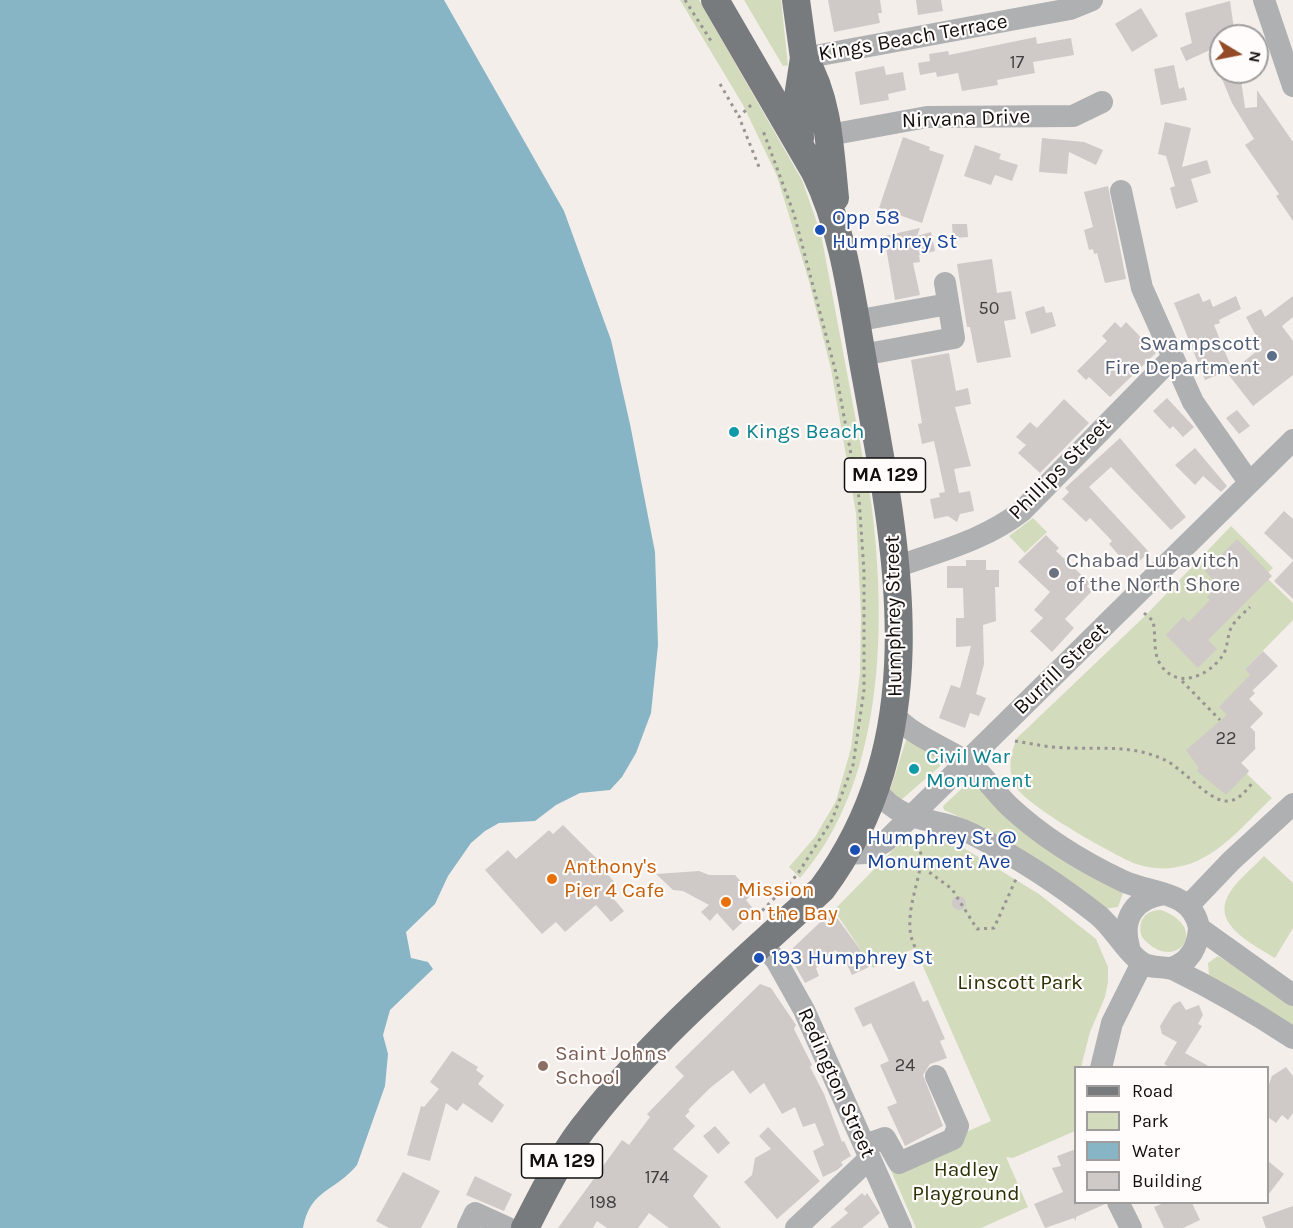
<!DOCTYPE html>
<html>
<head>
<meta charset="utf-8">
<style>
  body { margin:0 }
  #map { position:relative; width:1293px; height:1228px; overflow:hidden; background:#f4eeeb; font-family:Karla,sans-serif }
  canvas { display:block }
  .legend { position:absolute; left:1074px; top:1066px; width:195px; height:138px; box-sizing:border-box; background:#fffcfb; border:2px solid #9f9d9c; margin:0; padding:8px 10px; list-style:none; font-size:18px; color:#100f0e }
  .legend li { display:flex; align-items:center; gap:12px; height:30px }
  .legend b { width:30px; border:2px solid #9f9d9c }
  .north { position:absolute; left:1209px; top:24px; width:60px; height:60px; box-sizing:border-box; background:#fffcfb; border:2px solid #9f9d9c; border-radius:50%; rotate:100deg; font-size:16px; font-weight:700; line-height:24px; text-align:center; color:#100f0e }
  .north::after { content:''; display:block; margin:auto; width:21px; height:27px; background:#924a27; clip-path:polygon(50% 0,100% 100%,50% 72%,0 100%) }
</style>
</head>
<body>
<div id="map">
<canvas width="1293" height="1228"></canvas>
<ul class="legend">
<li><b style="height:8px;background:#787b7e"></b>Road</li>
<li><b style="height:16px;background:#d2dcbc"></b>Park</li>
<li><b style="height:16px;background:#87b5c5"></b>Water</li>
<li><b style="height:16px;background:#cfc9c7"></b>Building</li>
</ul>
<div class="north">N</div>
</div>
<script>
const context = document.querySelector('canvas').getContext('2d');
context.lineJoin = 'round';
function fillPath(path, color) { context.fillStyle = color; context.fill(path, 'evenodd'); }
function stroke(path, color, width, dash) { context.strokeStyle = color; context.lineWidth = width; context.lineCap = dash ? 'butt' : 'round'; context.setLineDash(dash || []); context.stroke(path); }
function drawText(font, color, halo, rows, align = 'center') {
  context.font = font + ' Karla,sans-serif'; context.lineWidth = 4.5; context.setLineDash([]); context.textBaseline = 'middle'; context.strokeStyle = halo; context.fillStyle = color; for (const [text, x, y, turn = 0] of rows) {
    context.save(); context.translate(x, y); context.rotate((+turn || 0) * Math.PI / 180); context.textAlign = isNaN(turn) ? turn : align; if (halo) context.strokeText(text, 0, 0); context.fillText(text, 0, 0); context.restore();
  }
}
fillPath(new Path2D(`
  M680,0h19l103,180 19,54 50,267c16,122 14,280 -71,377l-11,-11 26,-30 21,-36 15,-53 9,-75 1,-57 -5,-103 -25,-144 -22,-88 -32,-105 -34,-71z
  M744,0h37l7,65 -5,1z
  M1033,518l14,14 -22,21 -16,-17z
  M1231,526l42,42 -8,8 28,27v17l-48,49 14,15 -7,6 3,3 -6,6 14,14 -13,14 5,5 -2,13 3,3 -15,15 8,8 -2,3 25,24c-28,26 -56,63 -95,69 -13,3 -29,1 -41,-3 -24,-10 -108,-57 -120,-77 -9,-16 -6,-33 1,-49l129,-123z
  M907,737l38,25 -44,38 -11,-10z
  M972,779l147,108 4,6 -5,14 -14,2c-51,-36 -102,-75 -160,-99l-1,-4z
  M914,836l21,1 22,7 82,50 57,45 12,28v15l-3,15 -15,35 -9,35 -5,1 -1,63 -62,27 -7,-1 22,50 -47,21h-65l-27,-62 102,-45 -76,-173 -42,20 -39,-58 62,-63z
  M1264,856l29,27v45l-18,30c-20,-13 -65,-33 -46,-64 8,-14 24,-26 35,-38z
  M1161,910c52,19 13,66 -19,27 -5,-15 2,-27 19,-27z
  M1218,956l75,46v26l-84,-53 -1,-12z`), '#d2dcbc');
fillPath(new Path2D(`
  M0,0h444l120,211 47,129 19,84 25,128 3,93 -7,68 -15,40 -14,24 -12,13 -30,3 -24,12 -21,16 -36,2 -14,8 -14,12 -23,33 -13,28 -29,28 5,26 17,4 5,7 -43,41 -7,25 5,19 -3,32 -28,79c-22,27 -47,24 -54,63h-303z`), '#87b5c5');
fillPath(new Path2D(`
  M828,0h52l2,13h-4l2,10 -46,9z
  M916,0h25l2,11 -25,4z
  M1230,1l5,35h-14v36h19l5,36 12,-1v-17l36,52v79l-17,-25 3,-2 -34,-49 9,-6 -22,-36 -22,-53 -24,11 -6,-13 12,-5 -7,-30z
  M1141,8l17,28 -26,16 -17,-28z
  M1036,37l1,7 34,-6 3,17 -41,7 2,11 -38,7 1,5 -36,6 -4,-18 -21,4 -1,-5 -16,3 -2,-12 12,-2 -1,-7 19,-3 1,4z
  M1174,65l5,24 5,-2 3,13 -26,5 -7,-36z
  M884,66l2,9 17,-3 3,18 -18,4 1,6 -29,5 -5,-33z
  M1165,122l26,6 -9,39 25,-7 4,13 -20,6 7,23 -22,7 -6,-21 5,-2 -9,-30 -8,-2z
  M903,137l27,10 -1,3 15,5 -22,68 -43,-15z
  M1042,138l42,4 19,8 -7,15 -27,-13 -2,22 -28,-2z
  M975,145l26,9 -2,5 19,6 -6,16 -17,-6 -4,10 -27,-9z
  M1108,186l18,93 -21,4 -8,-30 -3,1 -1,-5 -4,1 -5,-20 9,-3 -9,-35z
  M952,224h15l1,13 -15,1z
  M920,228l-3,8 14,-4 4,19 -16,4 1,7 -7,1 7,32 -25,5 -11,-64z
  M992,259l5,34 14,-2 5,28 -12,2 7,36 -34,6 -7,-36h-3l-10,-63z
  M1199,293l4,9 7,-3 3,8 23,-11 5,13 -22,11 1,3 -6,2 18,44 -27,11 -31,-77z
  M1293,296v21l-11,9 11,15v34l-40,31 -25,-32 34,-27 -16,-30 15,-8 4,8z
  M1044,306l2,7 6,-1 4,14 -25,8 -6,-22z
  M1115,322l6,6 5,-6 30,31 -46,44 -21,-20 -3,3 -9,-9 30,-30 -5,-5z
  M949,353l7,38 12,-3 3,16 -16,3 16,59 -17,3 5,24 11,-2 4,20 -14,3 -3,8 -9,-6 -14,3 -4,-20 10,-2 -1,-4 6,-1 -11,-51 -12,3 -4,-20 4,-1 -11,-63z
  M1167,398l27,29 -11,10 -10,-11 -3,3 -17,-18z
  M1064,399l25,24 -49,50 -22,-20 8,-8 -10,-8 14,-15 7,6z
  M1237,410l13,16 -11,8 -13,-16z
  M1120,438l66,79 -15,13 -60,-63 -22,20 60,65 -18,17 -22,-25 3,-3 -22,-23 -4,4 -24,-23 7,-7 -4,-4z
  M1195,448l32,38 -6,6 -18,-16 -8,9 -20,-20z
  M1284,511l9,8v41l-29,-27z
  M1046,535l13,13 -3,3 34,32 -3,3 5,5 -27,28 9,9 -22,24 -22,-21 13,-13 -9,-8 16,-18 -32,-30z
  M1237,539l35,37 -64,64 9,9 -19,19 -32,-33 17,-18 6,5 21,-22 -3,-3 11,-12 -13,-14z
  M966,560h20v10h13v17h-4l1,34 -13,4 1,39 -8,30 10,4 -7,18 -9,-3 -5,15 -26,-10 12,-33 9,3 11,-42 -15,1v-29h8l-1,-30h-16v-22h19z
  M1293,561v38l-19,-18z
  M1263,651l15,15 -26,25 3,2 -6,6 14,15 -13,13 5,5v17l-14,14 8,8 -23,24 -29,-24 2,-3 -13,-18 41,-35 -8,-8 31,-32 -5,-6z
  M563,825l42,42 -2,2 13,15 -9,7 17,20 -13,11 -15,-17 -31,27 -9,-10 -14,12 -57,-64 23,-20 8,9 33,-29 4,4z
  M699,871l10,4h26l17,19 -6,6 9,11 -22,20 -16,-18 -7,8 -9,-9 8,-7 -26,-14 -10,-1 -17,-16z
  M952 903a7 7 0 1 1 14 0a7 7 0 1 1-14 0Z
  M832,911l33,45 4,11 -17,8 -6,-13 -11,-12 -19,18 3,8 -14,7 -12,-21v-14z
  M914,981l9,21 5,-2 17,39 -5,2 7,17 -17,6 -7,11 20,51 -38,20 -18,-39 10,-4 -17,-38 9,-4 -18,-38 -8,4 -9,-19z
  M760,984l11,4 25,37 -2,4 18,36 -2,2 14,27 18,48 2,-1 7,15 -10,6 2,3 -6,5 -14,7 -10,-26 11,-6 -9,-22 -12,4 -8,-20 -13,7 -18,-31 -14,11 -17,-24 -23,18 -22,22 2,1 -5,5 10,10 -22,23 35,27 -15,20 28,32h-52l-20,-15 -11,15h-31l-10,-7 -4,7h-35l64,-88 7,5 21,-28 -3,-3 37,-38 -9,-9z
  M1180,1001l6,9 13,-5 4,10 -5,9 4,2 -17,27 27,15h-41l-7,-4 13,-22 -15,-8 -2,-8 13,-21z
  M452,1051l26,16 -2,3 8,6 -6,8 26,21 -12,18 -29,-20 -6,8 -11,-8 -16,58 -23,-6 14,-49 3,1 15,-18 -9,-7z
  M1286,1067l7,9v37l-5,7 -6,-5 -6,8 -8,-6v-30l4,-11z
  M715,1126l15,17 -12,11 -15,-18z
  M768,1127l52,54 -43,38 -33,-37 8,-7 3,-17 16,-9 -12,-13z
  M1076,1149v54l29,1 -29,13v4l-2,-3 -29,10 -11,-24 29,-12 -11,-24 9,-2 -4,-10z
  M1268,1161l16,13 -16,21z
  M403,1172l37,19 -19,37h-32l-13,-7z
  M475,1176l37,18 -8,17 -38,-16z
  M862,1193l3,3 2,-3 13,20 -18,15h-32l18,-15 -4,-4z
  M1164,1203h28l8,17 -17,8h-19l-10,-21z
  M1293,1206v22h-27l-4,-11z`), '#cfc9c7');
stroke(new Path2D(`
  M685,0l28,44
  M720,84l19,33
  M751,105l-12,12 20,50
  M1144,613l9,8c3,13 0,30 6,41 16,29 49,15 64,-7 5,-8 4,-18 8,-27 4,-8 13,-15 19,-21
  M1182,681l38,39
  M1015,741c18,3 36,7 55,7 34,1 63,-3 95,12 18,9 42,39 60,41 14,1 21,-11 29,-20
  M914,838l15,34 23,17 25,40 17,-1 22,-49
  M757,916l40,-41 35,-55 21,-55 11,-75v-118l-5,-74 -23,-125 -42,-159 -32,-86
  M915,947c-13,-25 2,-58 6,-84`), '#989492', 3, [3, 4.5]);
stroke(new Path2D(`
  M1264,0l29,86
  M804,58l266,-49 22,-9
  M829,135l98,-18 146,-1 29,-14
  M1121,191l21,97 51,114 56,80
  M855,321l93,-17
  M862,355l92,-17 -9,-55
  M896,567c44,-16 89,-27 126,-56l151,-154
  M895,716c20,21 45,29 69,44 17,10 30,32 45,46 32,30 74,56 114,75 27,13 70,9 76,47l94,67
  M876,790c28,37 59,25 96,44 43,22 88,51 126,81 16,13 28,37 43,47 11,8 23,3 34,8 41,20 80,43 118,68
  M845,854l21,-1 20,-12 407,-401
  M1189,905l42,-44 62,-57
  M762,944l14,16 28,50 97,218
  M1129,947c-8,-28 5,-49 35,-53
  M1171,968c19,-6 27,-21 28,-40
  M1101,1068l11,-45 30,-60
  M865,1145l20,-7 14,25 54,-24 5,-13 -22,-50
  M1118,1202l13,26
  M468,1228l7,-15 33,15
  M796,1228l74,-70`), '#aeb0b2', 22);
stroke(new Path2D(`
  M796,0l8,58 -6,39 2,41
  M804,58c25,42 26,92 31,140
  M525,1228c19,-37 39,-78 66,-110 65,-83 153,-157 231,-229 114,-154 76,-336 44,-511 -13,-68 -20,-143 -51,-206l-100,-172`), '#787b7e', 28);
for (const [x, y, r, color] of [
  [820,230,6,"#1a4fb4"],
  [1272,356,6,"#5c6f8a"],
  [734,432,6,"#0f9aa8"],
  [1054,573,6,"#6b7280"],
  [914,769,6,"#0f9aa8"],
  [855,850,6,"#1a4fb4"],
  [552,879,6,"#e8710a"],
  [726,902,6,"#e8710a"],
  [759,958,6,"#1a4fb4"],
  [543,1066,6,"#8d6e63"]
]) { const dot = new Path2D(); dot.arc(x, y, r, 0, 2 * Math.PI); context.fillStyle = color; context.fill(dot); stroke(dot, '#fffcfb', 2); }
drawText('18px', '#403e3c', null, [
  ["17",1017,63],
  ["50",989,309],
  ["22",1226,739],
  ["24",905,1066],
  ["174",657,1178],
  ["198",603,1203]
]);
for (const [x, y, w] of [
  [885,475,81],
  [562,1161,81]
]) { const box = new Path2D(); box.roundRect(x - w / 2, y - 17, w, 34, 4.5); context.fillStyle = '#fffcfb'; context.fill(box); stroke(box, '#100f0e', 1.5); }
drawText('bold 20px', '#100f0e', null, [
  ["MA 129",885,475],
  ["MA 129",562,1161]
]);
drawText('21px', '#100f0e', '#fffcfb', [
  ["Kings Beach Terrace",913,38,-10],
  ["Nirvana Drive",966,119,-2],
  ["Phillips Street",1060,469,-45],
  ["Humphrey Street",894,616,-91],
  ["Burrill Street",1061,669,-44],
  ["Redington Street",836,1083,66]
]);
drawText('21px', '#164399', '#fffcfb', [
  ["Opp 58",832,218],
  ["Humphrey St",832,242],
  ["Humphrey St @",867,838],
  ["Monument Ave",867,862],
  ["193 Humphrey St",771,958]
], 'left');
drawText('21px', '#4e5e75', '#fffcfb', [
  ["Swampscott",1260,344],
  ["Fire Department",1260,368]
], 'right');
drawText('21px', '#0d838f', '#fffcfb', [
  ["Kings Beach",746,432],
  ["Civil War",926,757],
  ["Monument",926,781]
], 'left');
drawText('21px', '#5b616d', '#fffcfb', [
  ["Chabad Lubavitch",1066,561],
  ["of the North Shore",1066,585]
], 'left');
drawText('21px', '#c56008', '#fffcfb', [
  ["Anthony's",564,867],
  ["Pier 4 Cafe",564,891],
  ["Mission",738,890],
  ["on the Bay",738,914]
], 'left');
drawText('21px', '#283204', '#fffcfb', [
  ["Linscott Park",1020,983],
  ["Hadley",966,1170],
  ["Playground",966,1194]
]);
drawText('21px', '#785e54', '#fffcfb', [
  ["Saint Johns",555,1054],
  ["School",555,1078]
], 'left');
</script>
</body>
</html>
